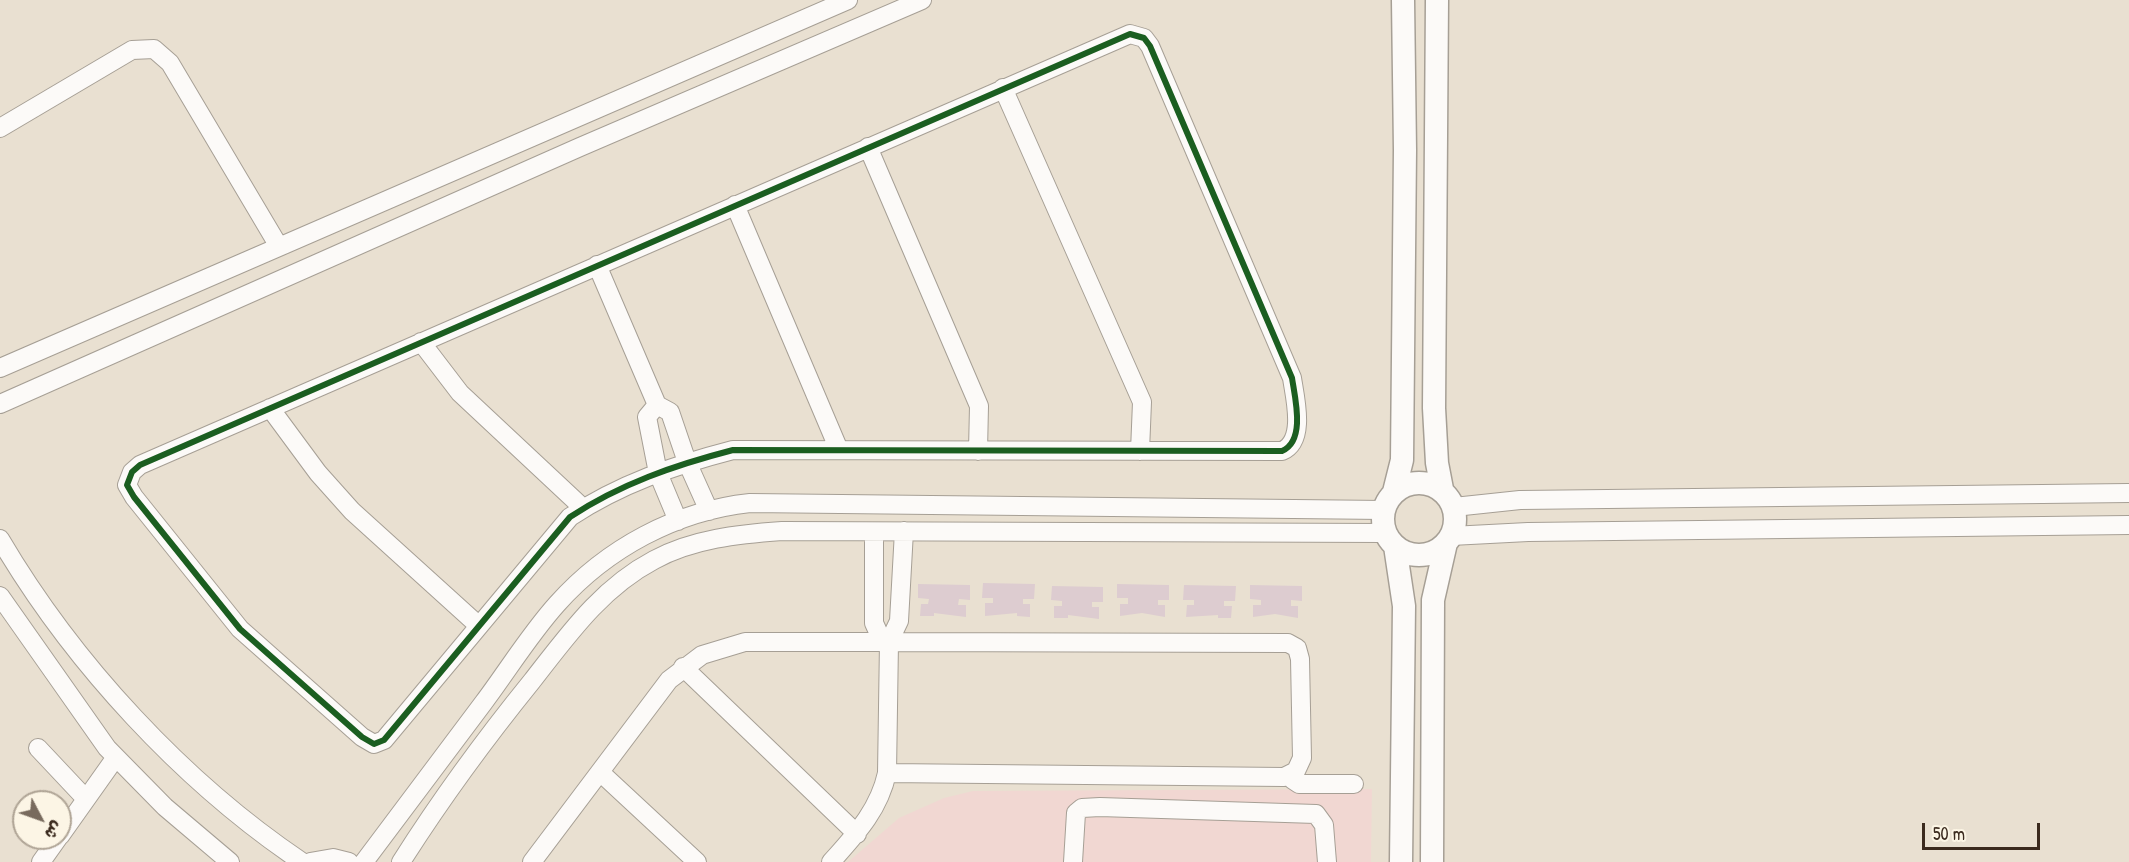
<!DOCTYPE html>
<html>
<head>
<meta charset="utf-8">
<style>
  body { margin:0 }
  #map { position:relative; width:2129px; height:862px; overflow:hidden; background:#e9e0d1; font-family:"Patrick Hand","Playpen Sans Arabic",sans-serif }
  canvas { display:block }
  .north { position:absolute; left:12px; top:790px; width:60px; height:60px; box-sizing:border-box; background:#fcf5e5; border:2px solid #afa495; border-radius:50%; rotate:131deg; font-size:16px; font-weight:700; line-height:24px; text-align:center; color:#3b2a1e }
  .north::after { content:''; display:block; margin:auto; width:21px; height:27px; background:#786a5d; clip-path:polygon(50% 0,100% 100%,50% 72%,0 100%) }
  .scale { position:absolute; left:1922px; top:823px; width:118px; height:27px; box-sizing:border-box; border:3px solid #3b2a1e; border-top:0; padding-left:8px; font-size:18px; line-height:21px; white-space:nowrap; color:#3b2a1e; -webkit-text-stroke:4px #fcf5e5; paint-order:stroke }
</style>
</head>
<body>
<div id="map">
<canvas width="2129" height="862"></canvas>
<div class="north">ش</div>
<div class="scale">50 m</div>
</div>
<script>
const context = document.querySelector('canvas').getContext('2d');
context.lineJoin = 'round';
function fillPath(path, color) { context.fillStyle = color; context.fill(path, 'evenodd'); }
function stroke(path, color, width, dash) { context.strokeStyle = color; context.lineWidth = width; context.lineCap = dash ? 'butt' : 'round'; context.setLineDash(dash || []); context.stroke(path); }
fillPath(new Path2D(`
  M1372,789l-1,73h-523l51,-44 45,-20 29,-7z`), '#f1d7d2');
fillPath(new Path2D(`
  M983,583l52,1 -1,15h-11v5h7v13l-13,-1v-3l-32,3v-13h8v-5h-11z
  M918,584l52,1v15l-11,-1 -1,6h8v12l-32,-4v3h-14l1,-12h7l1,-5 -11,-1z
  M1117,584l52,1v15h-11v5h7v12l-23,-4 -22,3v-12h8v-6h-11z
  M1184,585l52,1 -1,15h-11v5h8l-1,12h-13v-3l-32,2 1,-12h7v-5h-11z
  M1250,585l52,1v15l-11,-1v6h7v12l-23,-4 -22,3v-12h8v-5l-11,-1z
  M1052,586l51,1v15h-11v5h7v12l-31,-4v3h-14v-12h8v-5l-11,-1z`), '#ddccd0');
const minor = new Path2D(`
  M1130,34l14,4 6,8 142,332c3,20 14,63 -10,73l-549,-1c-58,15 -113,34 -163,67l-186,223 -10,4 -12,-7 -122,-108 -106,-132 -7,-12 5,-13 8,-7z
  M1003,88l139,314 -2,49
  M0,128l132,-78 22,-1 16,14 108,182
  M868,147l111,259 -1,45
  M735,205l104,245
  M597,265l60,140 13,7 17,50 22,49
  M421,342l39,51 123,115
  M0,368l848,-368
  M0,404l580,-257 342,-147
  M657,405l-10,12 11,56 20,48
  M270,408l48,65 34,38 127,115
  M1454,507l66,-7 609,-7
  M874,532v91l5,11 10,8 399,1 9,5 3,11 2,99 -6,13 -12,6 -397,-4
  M1451,536l77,-4 601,-7
  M0,539c73,124 183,243 302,323
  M0,596l107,152 58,59 65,55
  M889,642l10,-21 5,-90
  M683,667l174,167
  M38,748l48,51
  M600,772l97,90
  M1290,775l3,5 6,4h55
  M60,836l56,-79
  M41,862l17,-24
  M310,862l23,-4 16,4
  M364,862c40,-53 80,-107 120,-160 24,-32 46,-68 73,-98 50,-56 119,-93 193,-101l634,7
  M401,862c40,-63 84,-123 131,-181 36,-46 69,-93 122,-121 38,-21 85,-26 128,-29l604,2
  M532,862l137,-182 33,-25 43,-13h144l-2,131c-8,37 -31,61 -56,89
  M1073,862l3,-49 6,-5 18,-1 216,7 8,11 3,37`);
const major = new Path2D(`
  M1437,0l-3,408 3,55 5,26
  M1383 519a36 36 0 1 1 72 0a36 36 0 1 1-72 0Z
  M1394,492l8,-32 3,-310 -2,-150
  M1395,546l9,60 -3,256
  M1432,862l1,-262 13,-57`);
stroke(minor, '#a69f95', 20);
stroke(major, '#a69f95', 25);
stroke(minor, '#fcfaf8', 18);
stroke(major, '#fcfaf8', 22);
stroke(new Path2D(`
  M1130,34l14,4 6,8 142,332c3,20 14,63 -10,73l-549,-1c-58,15 -113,34 -163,67l-186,223 -10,4 -12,-7 -122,-108 -106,-132 -7,-12 5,-13 8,-7z`), '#1b5e20', 6);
</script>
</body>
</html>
